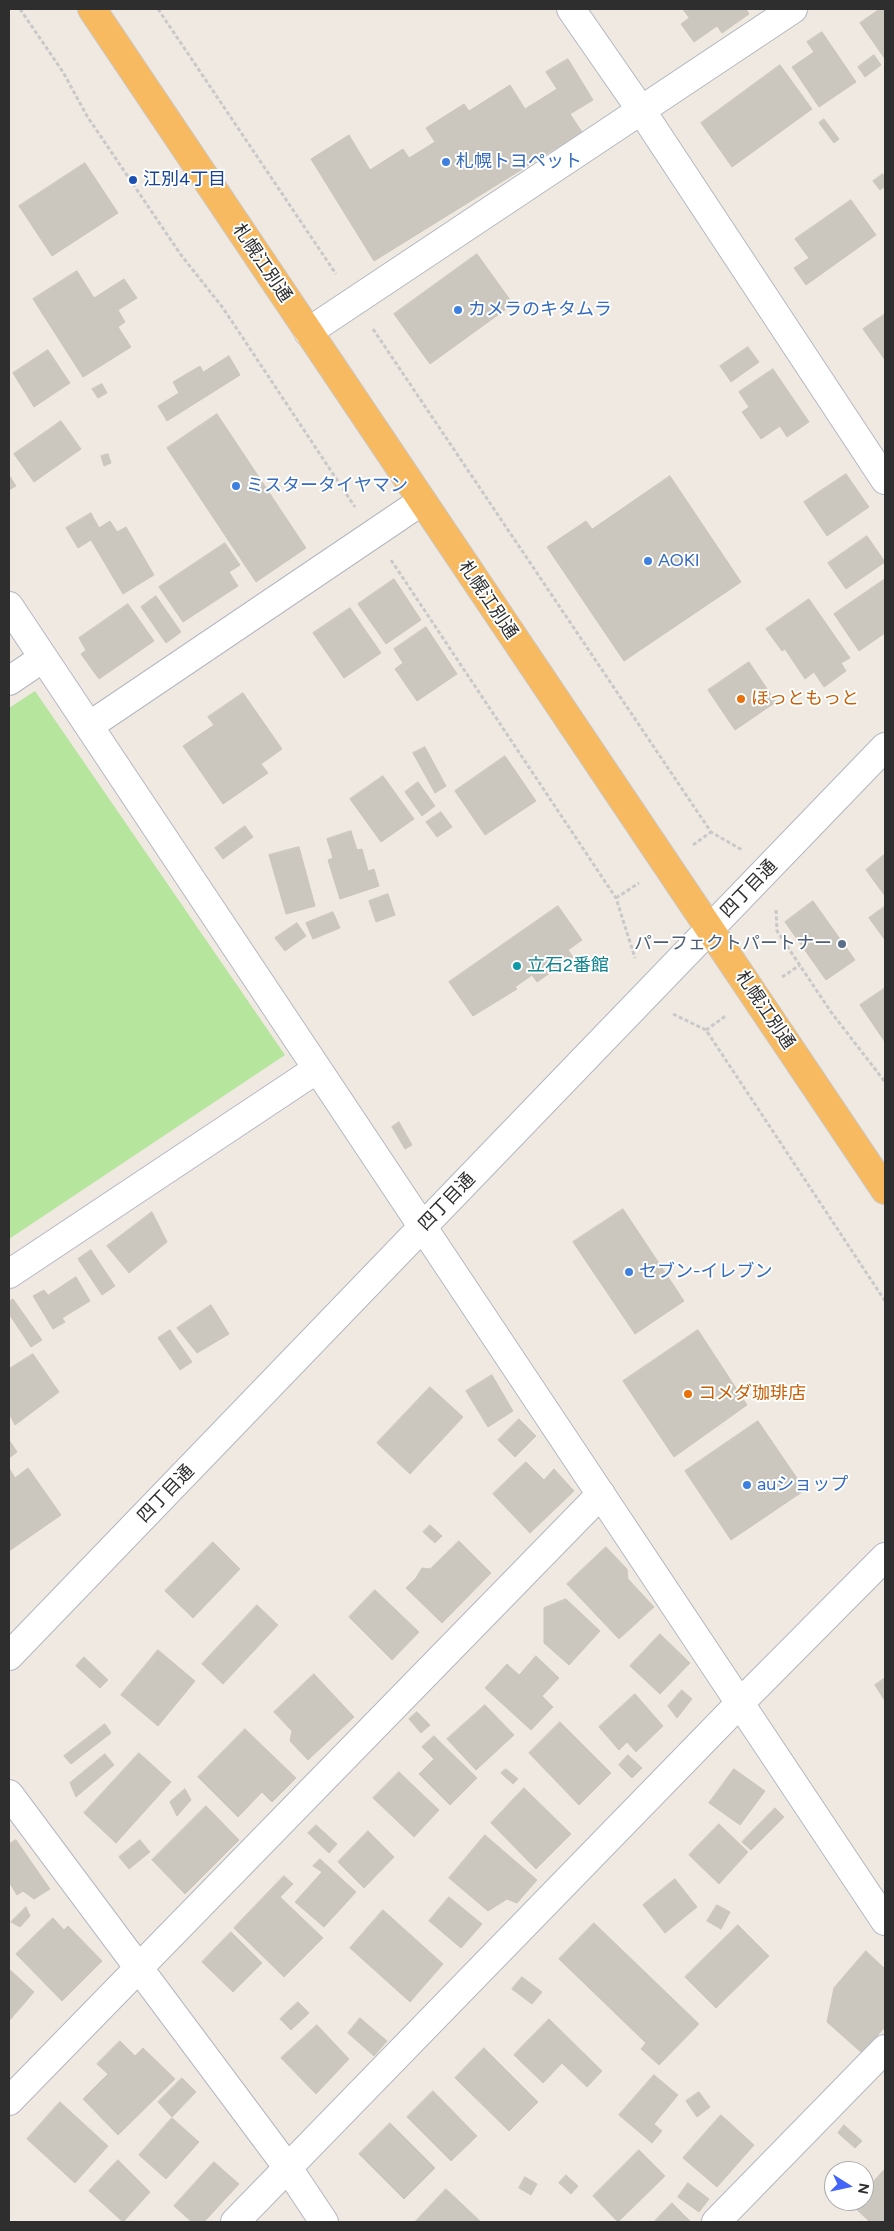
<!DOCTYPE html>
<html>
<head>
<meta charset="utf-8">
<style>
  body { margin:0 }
  #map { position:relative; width:894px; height:2231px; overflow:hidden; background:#efe9e1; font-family:Figtree,sans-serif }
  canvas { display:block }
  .frame { position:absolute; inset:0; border:10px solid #2e2e2e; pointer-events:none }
  .north { position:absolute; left:824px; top:2161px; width:50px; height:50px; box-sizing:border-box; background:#fff; border:1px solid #ababab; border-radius:50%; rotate:100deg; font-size:14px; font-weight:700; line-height:20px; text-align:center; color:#2e2e2e }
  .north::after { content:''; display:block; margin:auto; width:18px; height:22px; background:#4264fb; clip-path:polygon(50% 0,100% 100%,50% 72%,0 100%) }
</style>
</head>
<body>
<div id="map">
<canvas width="894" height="2231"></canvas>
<div class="frame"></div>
<div class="north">N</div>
</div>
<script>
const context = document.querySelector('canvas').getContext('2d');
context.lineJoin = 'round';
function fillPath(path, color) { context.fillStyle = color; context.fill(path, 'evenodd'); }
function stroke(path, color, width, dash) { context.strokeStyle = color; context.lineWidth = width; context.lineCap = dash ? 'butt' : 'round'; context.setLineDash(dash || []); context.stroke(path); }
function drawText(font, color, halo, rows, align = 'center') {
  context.font = font + ' Figtree,"Noto Sans JP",sans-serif'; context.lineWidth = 4; context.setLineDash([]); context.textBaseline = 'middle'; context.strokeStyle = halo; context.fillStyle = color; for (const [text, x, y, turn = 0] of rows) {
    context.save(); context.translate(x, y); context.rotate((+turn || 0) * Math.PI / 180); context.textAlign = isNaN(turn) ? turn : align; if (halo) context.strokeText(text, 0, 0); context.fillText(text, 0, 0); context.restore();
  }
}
fillPath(new Path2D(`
  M35,691l250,364 -276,184v-531z`), '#b6e59e');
const building = new Path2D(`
  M683,9h63l3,5 -27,19 -5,-7 -23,16 -13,-18 8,-6z
  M880,9h5v50l-25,-36z
  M822,32l34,50 -37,25 -27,-40 22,-15 -7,-10z
  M874,55l7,10 -16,12 -7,-10z
  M568,59l25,41 -23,14 12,18 -208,129 -63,-102 38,-24 21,35 33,-21 6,9 26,-16 -9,-14 38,-24 5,7 41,-26 15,24 32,-20 -11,-17z
  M780,65l32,44 -80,58 -31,-44z
  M824,119l15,20 -5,4 -15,-20z
  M85,163l33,50 -66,43 -33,-50z
  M883,174l2,12 -5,4 -7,-9z
  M851,200l25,35 -70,50 -12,-17 15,-10 -14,-19z
  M477,254l36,50 -83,60 -36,-50z
  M77,271l17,27 30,-19 13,19 -19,12 7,12 -7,5 13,20 -48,30 -50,-78z
  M885,314v46l-22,-31z
  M748,347l11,15 -28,20 -11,-16z
  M48,350l22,33 -36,24 -21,-34z
  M229,356l11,19 -73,46 -9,-15 21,-13 -6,-11 27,-16 3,6z
  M773,369l36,53 -22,15 -7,-11 -19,13 -19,-27 7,-5 -10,-15z
  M102,384l5,9 -9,5 -6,-9z
  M217,414l89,134 -50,34 -89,-134z
  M61,421l20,28 -47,33 -20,-28z
  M108,454l3,9 -7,3 -3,-10z
  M846,474l23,33 -42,29 -23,-34z
  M9,475l7,11 -7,4z
  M670,476l71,106 -117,79 -77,-114 39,-26 6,8z
  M91,513l8,15 11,-7 7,11 9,-5 28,48 -31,19 -32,-54 -13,8 -12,-20z
  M867,536l18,26 -39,27 -18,-26z
  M225,543l15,22 -11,7 9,14 -55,36 -24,-35z
  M394,579l27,41 -35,24 -28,-40z
  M885,579v54l-26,18 -25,-37z
  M156,596l25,36 -15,11 -25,-36z
  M809,599l41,59 -9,5 5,8 -22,16 -10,-15 -9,7 -20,-30 -3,2 -16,-22z
  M128,604l26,37 -55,38 -18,-25 5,-4 -7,-12z
  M350,608l31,45 -37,25 -31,-45z
  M426,627l31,47 -40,27 -22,-32 8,-6 -9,-14z
  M749,662l27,40 -41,28 -27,-40z
  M243,693l39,56 -21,15 7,9 -45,31 -40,-58 31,-21 -6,-8z
  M425,747l21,39 -11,7 -22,-40z
  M505,756l31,45 -51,34 -30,-44z
  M383,776l31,43 -33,23 -31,-43z
  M418,782l17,24 -13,10 -17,-24z
  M441,812l11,15 -15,10 -11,-15z
  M245,826l8,11 -30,22 -8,-11z
  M351,831l6,19 5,-1 6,22 6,-2 5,17 -39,13 -12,-39 5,-2 -6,-19z
  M299,847l16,59 -29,8 -17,-59z
  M885,854v42l-19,-26z
  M388,894l7,21 -19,7 -7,-21z
  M813,901l42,59 -29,20 -41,-58z
  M558,906l24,34 -14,10 5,7 -36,25 -5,-7 -17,12 2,2 -44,27 -24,-34z
  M884,907l1,1v32l-16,-22z
  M333,912l7,16 -27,11 -7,-16z
  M297,923l9,13 -21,15 -10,-13z
  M885,988v54l-25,-37z
  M399,1122l13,23 -7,4 -13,-22z
  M623,1209l61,92 -49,33 -62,-92z
  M152,1212l15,30 -38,31 -22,-27z
  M91,1250l24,36 -13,9 -24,-36z
  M76,1277l14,24 -28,17 3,4 -12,7 -20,-33 11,-6 4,5z
  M13,1299l29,41 -11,7 -22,-33v-12z
  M211,1305l18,29 -32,19 -20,-25z
  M170,1330l22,32 -12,8 -22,-32z
  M698,1330l49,75 -73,52 -51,-76z
  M33,1354l26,38 -44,33 -6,-12v-44z
  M492,1375l21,36 -25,16 -22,-36z
  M430,1387l33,30 -53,57 -33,-31z
  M519,1419l17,17 -21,21 -17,-17z
  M758,1421l47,69 -74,50 -46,-69z
  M9,1440l8,12 -8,6z
  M526,1462l18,18 10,-11 20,22 -44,42 -37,-39z
  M9,1468l6,10 13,-10 33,47 -52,36z
  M430,1525l12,11 -7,7 -12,-11z
  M459,1541l32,32 -49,50 -36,-35 10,-10 6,-10 8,1z
  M213,1542l27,27 -47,49 -28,-27z
  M606,1547l21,22 1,10 26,28 -35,32 -52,-55z
  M375,1590l44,42 -27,28 -43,-43z
  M566,1599l34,32 -31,34 -25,-22v-35z
  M257,1605l21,20 -55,59 -21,-20z
  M660,1634l30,29 -30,31 -30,-28z
  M158,1650l37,31 -37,45 -37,-31z
  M536,1656l23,22 -17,18 11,11 -22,23 -46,-42 22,-24 12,11z
  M84,1657l24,23 -8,8 -24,-22z
  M314,1674l40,43 -46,43 -18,-19 2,-10 -18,-19z
  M885,1678v23l-10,-16z
  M682,1690l10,9 -15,19 -9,-12z
  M635,1694l28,32 -27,26 -9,-10 -8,8 -20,-23z
  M485,1705l29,30 -38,35 -29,-31z
  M417,1712l13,13 -9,8 -12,-14z
  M560,1722l51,51 -32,32 -50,-52z
  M105,1724l6,9 -40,31 -7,-8z
  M245,1729l51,49 -24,24 -10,-10 -24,25 -40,-40z
  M434,1736l43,42 -27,27 -31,-31 15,-15 -12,-12z
  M139,1753l32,29 -55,61 -32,-30z
  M105,1754l9,11 -38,32 -6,-14z
  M628,1755l14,13 -10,10 -13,-13z
  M506,1769l12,10 -5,5 -12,-11z
  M734,1769l31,22 -25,34 -31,-22z
  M399,1772l40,38 -25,27 -41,-39z
  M524,1788l47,46 -35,35 -45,-46z
  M185,1789l6,11 -14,16 -7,-14z
  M206,1806l33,34 -54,54 -33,-34z
  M775,1808l9,9 -33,33 -9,-8z
  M719,1824l29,28 -29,32 -30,-29z
  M316,1825l21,19 -8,9 -21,-20z
  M368,1831l26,26 -30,31 -26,-26z
  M485,1835l52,45 -20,23 -10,-4 -19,12 -39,-33z
  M16,1840l34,49 -16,10 -11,-8 -6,4 -8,-13v-38z
  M140,1840l10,12 -21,17 -10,-12z
  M320,1859l36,33 -32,35 -29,-25 27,-30 -9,-6z
  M284,1876l9,8 -13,13 43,41 -39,39 -50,-49z
  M675,1879l22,28 -32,26 -22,-28z
  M449,1897l33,27 -21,24 -32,-27z
  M717,1905l13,7 -9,17 -14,-8z
  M26,1907l4,9 -10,11 -9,-5z
  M383,1910l60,54 -33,38 -60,-54z
  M53,1918l11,12 4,-4 34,35 -40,40 -46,-47z
  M594,1923l105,101 -40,41 -18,-16 5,-6 -87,-84z
  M738,1925l31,31 -53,52 -31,-31z
  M231,1932l31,31 -29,29 -31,-30z
  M866,1951l19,18v58l-23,26 -35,-31 7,-34z
  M9,1969l25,23 -25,29z
  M522,1977l20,15 -10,12 -20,-15z
  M298,2002l11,11 -18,17 -11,-11z
  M360,2018l27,23 -13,15 -26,-23z
  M549,2019l53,52 -15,16 -25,-24 -19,20 -29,-28z
  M317,2025l32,34 -33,35 -35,-36z
  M120,2041l15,15 8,-8 32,31 -57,56 -35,-36 25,-25 -11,-10z
  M484,2048l54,54 -29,29 -54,-53z
  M654,2075l24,20 -24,29 8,7 -10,12 -33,-28z
  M182,2078l14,14 -24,25 -14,-15z
  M433,2091l44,45 -26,25 -44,-44z
  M699,2092l11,15 -13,10 -11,-16z
  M60,2102l48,44 -33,37 -48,-44z
  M721,2115l33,30 -37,42 -34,-29z
  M172,2118l27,24 -33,37 -27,-24z
  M390,2123l45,45 -31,31 -45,-45z
  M844,2125l18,16 -7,7 -17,-15z
  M639,2150l26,26 -47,46 -25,-26z
  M118,2160l32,32 -27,30 -34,-31z
  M214,2162l25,22 -35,38h-12l-18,-16z
  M885,2169v52l-15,1 -18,-17 3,-4h9v-9z
  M566,2175l12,11 -7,8 -12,-11z
  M525,2177l12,7 -6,11 -12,-7z
  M688,2183l21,16 -10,13 -21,-15z
  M446,2189l34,32 -2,1h-63z
  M672,2203l19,19h-37z`);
fillPath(building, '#cbc7bf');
stroke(building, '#cbc5ba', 1);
const minor = new Path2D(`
  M571,9l70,101 244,370
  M308,332l485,-323
  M9,606l876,1315
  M9,681l34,-23
  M89,726l333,-225
  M9,1274l308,-205
  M9,1794l279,374 36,54
  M9,2101l592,-607
  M235,2222l505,-519 145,-146
  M716,2222l169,-173`);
const tertiary = new Path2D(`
  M9,1656l876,-909`);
const trunk = new Path2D(`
  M92,9l793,1181`);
stroke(minor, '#b4b7c1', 30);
stroke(tertiary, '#b4b7c1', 30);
stroke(trunk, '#c9c9c9', 30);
stroke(new Path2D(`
  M20,9l43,63 24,44 94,139 42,53 132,199
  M158,9l178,265
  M373,329l338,503 31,18
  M391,560l225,338 19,60
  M693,845l18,-13
  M616,898l23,-15
  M776,910l1,21 54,81 54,70
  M782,977l18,-12
  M673,1014l33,16 179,271
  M706,1030l21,-15`), '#c9c9c9', 3, [4, 2.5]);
stroke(minor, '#fff', 28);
stroke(tertiary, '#fff', 28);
stroke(trunk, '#f8ba60', 28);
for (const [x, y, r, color] of [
  [446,162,5,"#3f7fe0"],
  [133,180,5,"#1a4fb4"],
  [458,310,5,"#3f7fe0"],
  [236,486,5,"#3f7fe0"],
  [648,561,5,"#3f7fe0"],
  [741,699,5,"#e8710a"],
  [842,944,5,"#5c6f8a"],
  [517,966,5,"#0f9aa8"],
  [629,1272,5,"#3f7fe0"],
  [688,1394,5,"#e8710a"],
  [747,1485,5,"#3f7fe0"]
]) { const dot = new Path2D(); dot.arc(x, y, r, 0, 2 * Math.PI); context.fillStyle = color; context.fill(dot); stroke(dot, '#fff', 2); }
drawText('18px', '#366cbe', '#fff', [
  ["札幌トヨペット",456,162],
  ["カメラのキタムラ",468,310],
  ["ミスタータイヤマン",246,486],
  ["AOKI",658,561],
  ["セブン-イレブン",639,1272],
  ["auショップ",757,1485]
], 'left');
drawText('18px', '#164399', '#fff', [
  ["江別4丁目",143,180]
], 'left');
drawText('18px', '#2e2e2e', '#fff', [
  ["札幌江別通",262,263,56],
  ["札幌江別通",488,600,56],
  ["四丁目通",749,889,-46],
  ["札幌江別通",765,1010,56],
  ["四丁目通",447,1202,-46],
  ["四丁目通",166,1494,-46]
]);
drawText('18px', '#c56008', '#fff', [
  ["ほっともっと",751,699],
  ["コメダ珈琲店",698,1394]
], 'left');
drawText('18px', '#4e5e75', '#fff', [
  ["パーフェクトパートナー",832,944]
], 'right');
drawText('18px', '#0d838f', '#fff', [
  ["立石2番館",527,966]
], 'left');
</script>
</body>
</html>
